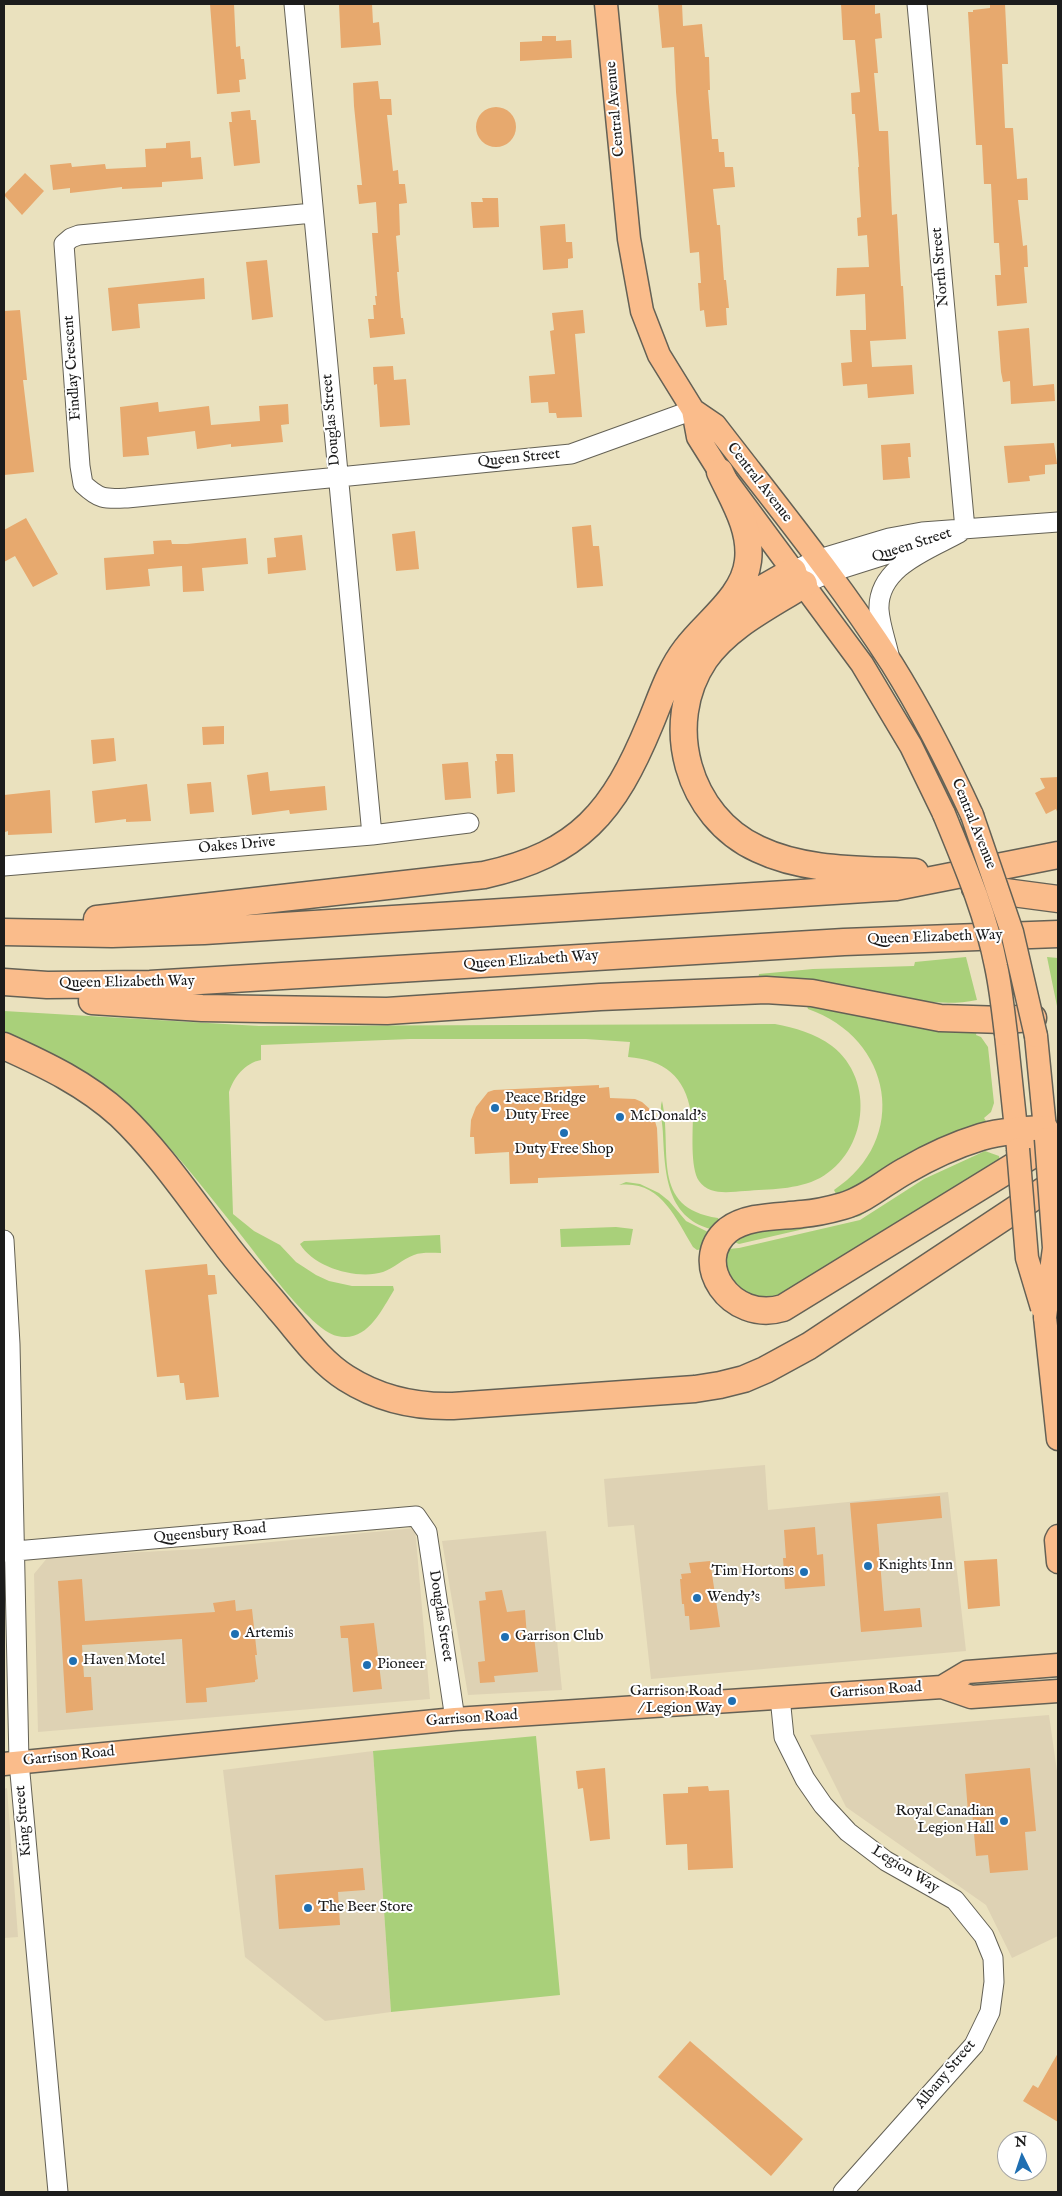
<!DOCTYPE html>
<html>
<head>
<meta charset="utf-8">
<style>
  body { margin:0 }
  #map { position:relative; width:1062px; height:2196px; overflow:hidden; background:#eae1be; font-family:"IM FELL English",serif }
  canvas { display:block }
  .frame { position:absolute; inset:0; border:5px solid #1c1c1c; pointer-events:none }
  .north { position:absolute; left:997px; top:2131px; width:50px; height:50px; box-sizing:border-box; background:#fff; border:1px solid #a4a4a4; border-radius:50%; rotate:356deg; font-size:14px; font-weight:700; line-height:20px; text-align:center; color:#1c1c1c }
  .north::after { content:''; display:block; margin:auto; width:18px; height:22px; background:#1f6fb2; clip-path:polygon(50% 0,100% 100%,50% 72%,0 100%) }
</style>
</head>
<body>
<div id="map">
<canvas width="1062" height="2196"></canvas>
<div class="frame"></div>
<div class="north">N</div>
</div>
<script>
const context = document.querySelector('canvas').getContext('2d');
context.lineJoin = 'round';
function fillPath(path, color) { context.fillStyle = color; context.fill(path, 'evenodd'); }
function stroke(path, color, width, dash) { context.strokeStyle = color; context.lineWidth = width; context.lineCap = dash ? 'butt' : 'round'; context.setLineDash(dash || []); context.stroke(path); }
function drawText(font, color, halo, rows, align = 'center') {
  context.font = font + ' "IM FELL English",serif'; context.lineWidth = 4; context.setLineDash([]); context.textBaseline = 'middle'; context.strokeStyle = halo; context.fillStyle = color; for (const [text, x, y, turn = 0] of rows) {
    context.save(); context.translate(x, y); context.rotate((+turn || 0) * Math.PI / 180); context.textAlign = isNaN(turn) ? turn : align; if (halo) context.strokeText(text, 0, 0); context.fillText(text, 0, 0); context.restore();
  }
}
fillPath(new Path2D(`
  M765,1465l3,45 180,-18 18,159 -315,28 -17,-154 -26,2 -4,-48z
  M415,1528l15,171 -392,33 -4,-158 14,-17 151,-8z
  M546,1531l16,159 -94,5 -26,-154z
  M1049,1715l9,63v158l-46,22 -26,-53 -140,-98 -36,-72z
  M373,1751l18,261 -66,9 -80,-64 -22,-187z
  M7,1788l11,149 -14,1v-149z`), '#ded2b4');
fillPath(new Path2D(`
  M966,957l11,43c-44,9 -88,-6 -132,-14 -29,-5 -58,-5 -87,-6l1,-6 54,-5 101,-3 1,-4z
  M1047,957l11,1v53z
  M809,1005l168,26 -1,4 5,2 7,10 6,56 -3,9 -7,6 2,3 -149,75 -3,-6c77,-51 58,-152 -26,-181l-1,-3z
  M4,1011l255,15 516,-2c20,4 40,9 57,22 44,34 35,106 -12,132 -23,12 -51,11 -75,13 -15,1 -36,5 -46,-10 -9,-13 -6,-51 -6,-68h-2c-6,-37 -27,-53 -63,-56l2,-15 -44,-3h-176l-149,6v15c-16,3 -27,17 -32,32l4,122 21,17 26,14 16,17 20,13 13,6 23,5h41l1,4c-13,21 -27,53 -57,46 -27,-6 -81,-83 -100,-106 -30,-37 -59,-76 -93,-109 -42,-41 -86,-66 -140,-87z
  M662,1101c11,49 -13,107 56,117l2,7 -5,5c-48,-10 -50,-55 -52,-95 0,-10 -4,-26 -1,-34z
  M981,1149l-60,28 -61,39 -121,28 -7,-3 4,-5z
  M985,1151l14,5 1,5 -212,133 -22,7 -36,-15 -6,-28 4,-9 11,-1 121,-28 64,-41z
  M626,1182l14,2 19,9 10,8 17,20 22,11 3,3 -9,14 -5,1 -4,-3c-18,-30 -33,-67 -74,-62z
  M616,1227l17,2 -3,16 -69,2 -1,-18z
  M440,1235l1,18c-9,0 -19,-1 -27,2 -11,4 -20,13 -31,17 -25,8 -69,-4 -83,-28l4,-3z
  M536,1736l24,259 -169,17 -18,-261z`), '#a9d07a');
fillPath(new Path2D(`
  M210,4h24l2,43 4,-1 1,13h3l2,20 -7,1 1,12 -23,2z
  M339,4h33l1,19 6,-1 2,23 -40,3z
  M658,4h24l1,22 19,-2 3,33h4l1,33h-2l4,49h6l1,13h5l1,15h8l2,20 -22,2 4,36h3l4,55h2l3,28h-3l1,17 -21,2 -2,-17 -4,1 -2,-28h3l-2,-31 -9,1 -14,-161 -2,-45 -12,1z
  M841,4h34v10l5,-1 2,25 -7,1 3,34h-4l5,58h9l4,84 5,-1 4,72h2l3,53 -36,2 2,26 40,-2 2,29 -46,4 -1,-14 -24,2 -2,-23 11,-1 -2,-32h16v-5l-1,-31 -29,2 1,-28 32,-1 -2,-32 -9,1 -1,-18 4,-1 -3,-50h1l-4,-53h-3l-1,-21 9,-1 -5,-52h-12z
  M990,4h15l3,60h-6l3,64h8l4,51 10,-1 1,22h-10l5,46 4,-1 1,22h-4l3,36 -30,3 -2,-31h6l-2,-32h-5l-3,-59h-7l-2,-39h-6l-8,-133h5v-2l17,-2z
  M542,36h14v5l15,-1 1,18 -52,3v-19l22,-1z
  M378,81l2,18h11l1,16h-5l6,56 5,-1 1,14h6l2,19 -8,1 1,31 -4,1 3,36h-2l4,46h2l2,16 -35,4 -2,-19h6l-1,-14h3l-1,-9h2l-5,-63h6l-2,-31 -17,2 -2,-19h5l-8,-79 -1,-23z
  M476 127a20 20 0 1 1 40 0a20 20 0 1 1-40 0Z
  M250,110l1,10h5l4,43 -26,3 -5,-44h3l-1,-10z
  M190,141l1,17 10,-1 2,22 -41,3v5l-40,2v-2l-52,6v-5l-17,2 -3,-25 21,-2 1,4 33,-3 1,5 40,-2 -1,-18 21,-1v-5z
  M25,173l19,18 -22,24 -18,-20z
  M482,198h16l1,29 -26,1 -2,-26h12z
  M565,224l1,18h6l1,16 -5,1v9l-25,2 -3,-44z
  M267,260l6,57 -21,3 -6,-58z
  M204,278l1,21 -67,5 2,24 -28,3 -4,-43z
  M20,310l7,70h-4l11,92 -30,3v-164z
  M583,310l2,23 -10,1 7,83 -25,1 -1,-5h-7l-1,-11 -17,1 -2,-27 26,-2 -5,-43 4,-1 -2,-17z
  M1029,328l4,58 21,-2 1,17 -44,3 -1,-23 -7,1 -2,-10 -3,-41z
  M393,366l1,14 12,-1 4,46 -30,2 -3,-43 -3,1 -1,-18z
  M158,402l1,10 50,-6 2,19 49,-4 -1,-15 29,-2 1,20 -8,1 2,17 -52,5v-3l-34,5 -2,-18 -48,6 2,18 -26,2 -3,-50z
  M910,443l1,14h-3l2,21 -27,2 -2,-35z
  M1054,443l3,21 -12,1v9l-16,2 1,5 -22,2 -4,-37z
  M26,518l32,56 -25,13 -18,-31 -11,6v-32z
  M591,525l2,21h6l4,40 -26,2 -5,-61z
  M415,531l4,38 -23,2 -4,-37z
  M302,535l4,35 -38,4 -1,-16 9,-1 -2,-19z
  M246,538l2,26 -46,4 2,23 -21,1 -1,-26 -34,3 2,17 -44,4 -2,-32 50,-4 -1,-13 18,-1 1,4h15z
  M224,726v18l-21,1 -1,-18z
  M114,738l2,23 -23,3 -2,-24z
  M496,754h17l2,38 -18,2 -2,-33h2z
  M468,762l3,36 -26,2 -3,-36z
  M268,772l2,19 55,-5 2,24 -37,4 -1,-4 -37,5 -5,-40z
  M1058,777v37l-2,-5 -10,5 -11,-21 10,-5 -5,-10z
  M211,782l3,30 -24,2 -3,-30z
  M147,784l4,37 -25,1v-3l-31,4 -3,-32z
  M50,790l2,43 -44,2v-4l-3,1 -1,-37z
  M599,1085v3l10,-1 1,11 25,1 7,3 10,9 5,17 2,45 -121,5v5l-28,1 -1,-32 -34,2 -1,-17h-4l1,-17 5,-13 12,-15 6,-2z
  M207,1264l1,11h7l2,19 -9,1 11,102 -33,3 -2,-17h-4l-1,-8 -22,2 -12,-107z
  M940,1496l2,22 -65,6 7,87 36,-3 2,19 -61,5 -11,-129z
  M815,1527l2,28 6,-1 2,32 -40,3 -2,-31h3l-2,-28z
  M997,1559l3,47 -32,3 -4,-48z
  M710,1561l10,66 -30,3 -1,-14h-4l-1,-12h-2l-2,-25h2l-1,-5 10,-1 -2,-10z
  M82,1579l3,42 130,-9 -2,-9 22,-3 1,11 16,-2 5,46h-2l3,24 -3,1v2l-49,6 1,14 -21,1 -4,-64 -100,6 2,32h7l2,33 -27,3 -8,-132z
  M502,1590l5,22 18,-2 2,27 7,-1 4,36 -44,4 1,6 -15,1 -2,-21 7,-1 -6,-60 7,-1 -1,-8z
  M374,1623l8,66 -29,3 -5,-54h-7l-1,-12z
  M605,1768l5,71 -20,2 -7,-53 -5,1 -2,-18z
  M1030,1768l6,63 -11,1 3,38 -38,3 -2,-18 -12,1 -4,-45 -4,1 -3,-38z
  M708,1786l1,5 20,-1 4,78 -45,2 -1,-26 -21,1 -3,-51 25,-1v-6z
  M363,1868l2,22 -27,2 2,33 -61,4 -4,-54z
  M690,2041l113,98 -32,37 -113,-99z
  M1058,2053v69l-35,-21 10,-16 5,3z`), '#e7a96e');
const minor = new Path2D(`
  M294,4l78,831
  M917,4l48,525
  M313,213l-234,22 -8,3 -7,6 16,222 3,18c17,16 22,15 44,14l444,-44 122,-44
  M793,571l26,-12 70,-21 33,-6 136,-10
  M804,584l24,-11 98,-31
  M889,655c-3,-14 -9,-30 -10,-45 -2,-43 49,-60 80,-77
  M4,866l368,-31 97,-12
  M4,1240l6,104 9,418 39,430
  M4,1552l412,-36 11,16 28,187
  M780,1697l4,40 21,42 18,26 25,27 38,29 69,39 29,36 9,22 1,24 -4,30 -16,33 -131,147`);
const major = new Path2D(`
  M606,4l23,235 13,72 17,44 34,55 22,15c60,78 123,155 177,239 30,48 56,99 80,151
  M693,410l5,27 22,35 142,192 49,82 33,68
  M1006,1034l12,114
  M1036,1036l10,103
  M1045,1317l13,122
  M1058,1536l-2,4 2,22
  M942,1687l25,-15 91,-7
  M4,1764l451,-45 487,-32 29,10 87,-6`);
const highway = new Path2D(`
  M804,584c-34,22 -75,41 -99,75 -44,65 -17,158 53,190 48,23 105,20 157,23
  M728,611l18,-13 47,-27
  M975,888l83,11
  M97,919l387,-44c96,-21 130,-64 166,-151 11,-26 19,-53 36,-75 21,-28 58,-52 62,-88 4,-32 -15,-61 -28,-89
  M4,932l108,2 92,-3 692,-44 162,-32
  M4,982l43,3 103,-1 694,-42 214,-8
  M92,1001l110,7 185,3 213,-14 166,-7 46,3 128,25 64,2 29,-2
  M4,1046c42,19 82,38 116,69 40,38 71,85 105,129 17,23 37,44 55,66 21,24 39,51 66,68 33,21 69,29 107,28l242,-17 25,-4 24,-6 21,-9 44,-24 249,-165
  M1045,1129c-21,1 -43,2 -64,8 -26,8 -52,20 -76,34 -20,11 -40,29 -62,35 -14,4 -28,7 -41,8 -23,3 -54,1 -74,16 -39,32 3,94 55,78l275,-169`);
stroke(minor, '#646155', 21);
stroke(major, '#646155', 25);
stroke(highway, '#646155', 29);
stroke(minor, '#fff', 19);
stroke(major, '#fabc8b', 22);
stroke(highway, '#fabc8b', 26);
const majorBridge = new Path2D(`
  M944,814c20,49 42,100 52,152 5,23 7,45 10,68
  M972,815l40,117 24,104
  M1018,1149l9,109 15,50
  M1045,1317l9,-69 -8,-109`);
stroke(majorBridge, '#646155', 25, []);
stroke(majorBridge, '#fabc8b', 22);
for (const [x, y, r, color] of [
  [495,1108,5,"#1f6fb2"],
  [620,1117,5,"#1f6fb2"],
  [564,1133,5,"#1f6fb2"],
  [868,1566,5,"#1f6fb2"],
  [804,1572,5,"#1f6fb2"],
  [697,1598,5,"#1f6fb2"],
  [235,1634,5,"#1f6fb2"],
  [505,1637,5,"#1f6fb2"],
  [73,1661,5,"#1f6fb2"],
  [367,1665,5,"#1f6fb2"],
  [732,1701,5,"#1f6fb2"],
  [1004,1821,5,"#1f6fb2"],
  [308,1908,5,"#1f6fb2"]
]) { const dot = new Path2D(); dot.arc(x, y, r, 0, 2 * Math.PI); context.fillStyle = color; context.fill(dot); stroke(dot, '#fff', 2); }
drawText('15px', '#1c1c1c', '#fff', [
  ["Central Avenue",616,109,-95],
  ["North Street",941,267,-95],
  ["Findlay Crescent",73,368,-94],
  ["Douglas Street",332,420,-95],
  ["Queen Street",519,459,-6],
  ["Central Avenue",759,483,52],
  ["Queen Street",912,546,-18],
  ["Central Avenue",973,824,68],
  ["Oakes Drive",237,846,-5],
  ["Queen Elizabeth Way",935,938,-2],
  ["Queen Elizabeth Way",531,961,-4],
  ["Queen Elizabeth Way",127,983,-1],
  ["Queensbury Road",210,1534,-5],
  ["Douglas Street",440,1616,81],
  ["Garrison Road",876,1691,-4],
  ["Garrison Road",472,1719,-4],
  ["Garrison Road",69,1757,-6],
  ["King Street",24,1821,-95],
  ["Legion Way",905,1870,32],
  ["Albany Street",946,2075,-50]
]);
drawText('15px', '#1c1c1c', '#fff', [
  ["Peace Bridge",505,1099],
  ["Duty Free",505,1116],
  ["McDonald's",630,1117],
  ["Duty Free Shop",564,1150,"center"],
  ["Knights Inn",878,1566],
  ["Tim Hortons",794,1572,"right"],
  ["Wendy's",707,1598],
  ["Artemis",245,1634],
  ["Garrison Club",515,1637],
  ["Haven Motel",83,1661],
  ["Pioneer",377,1665],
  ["Garrison Road",722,1692,"right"],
  ["/ Legion Way",722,1709,"right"],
  ["Royal Canadian",994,1812,"right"],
  ["Legion Hall",994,1829,"right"],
  ["The Beer Store",318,1908]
], 'left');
</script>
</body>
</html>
